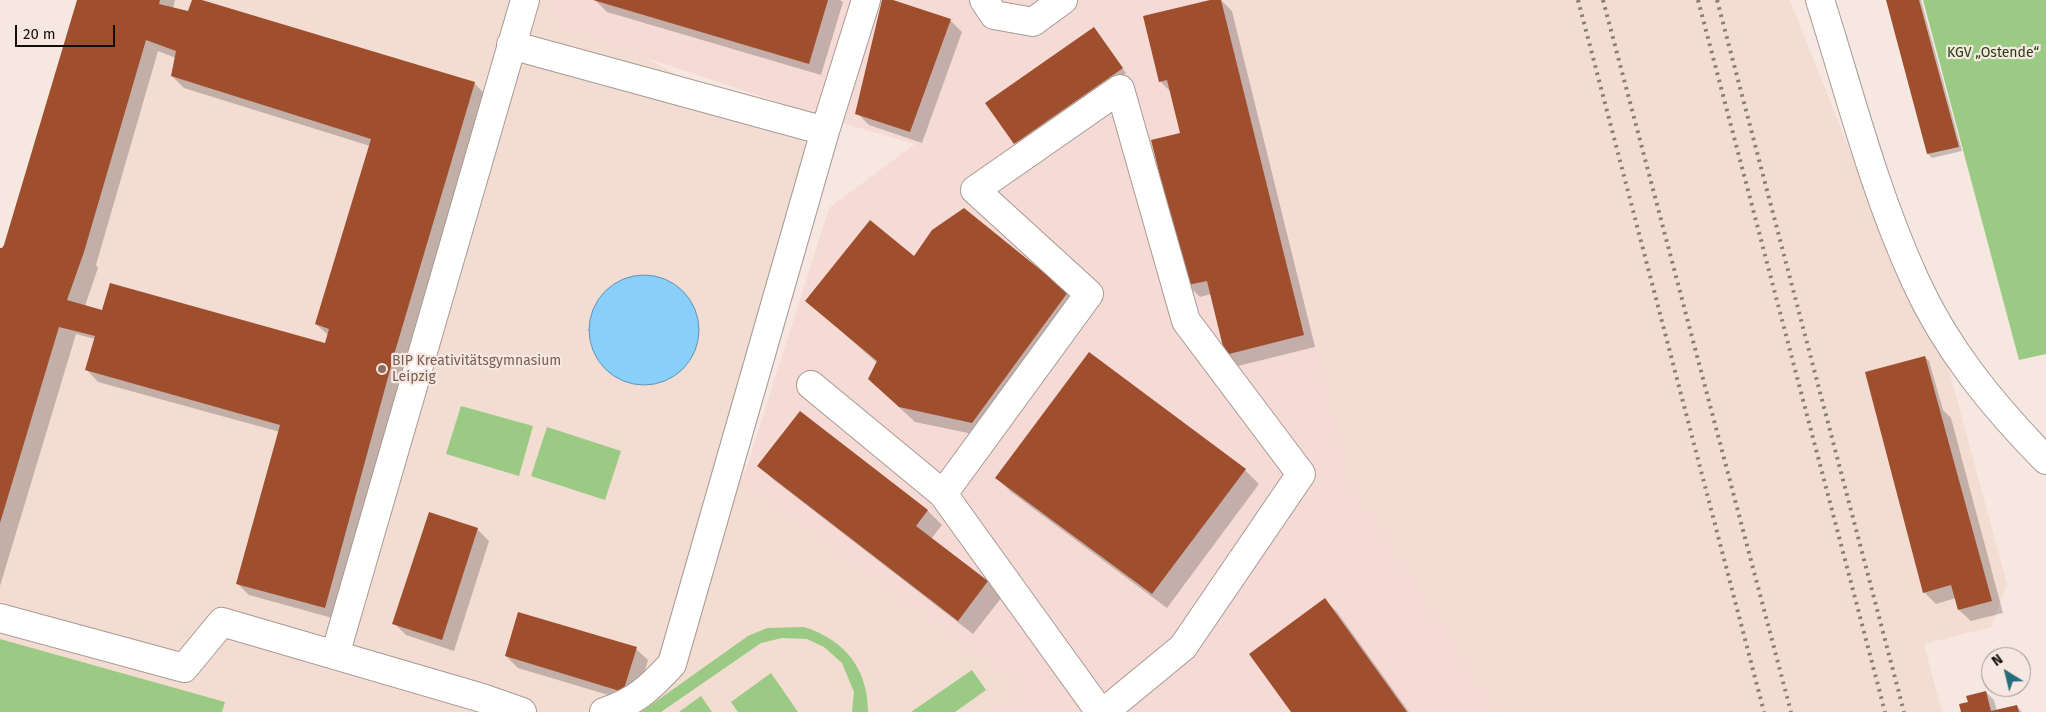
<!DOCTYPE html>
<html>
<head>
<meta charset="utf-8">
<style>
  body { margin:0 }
  #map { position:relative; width:2046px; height:712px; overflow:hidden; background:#f6e8e1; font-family:"Fira Sans",sans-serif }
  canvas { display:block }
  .north { position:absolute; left:1981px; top:647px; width:50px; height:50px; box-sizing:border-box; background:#f6e8e1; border:1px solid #9b918c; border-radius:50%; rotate:324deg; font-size:14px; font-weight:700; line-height:20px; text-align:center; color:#130e0c }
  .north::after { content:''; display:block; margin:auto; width:18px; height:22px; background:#266c7b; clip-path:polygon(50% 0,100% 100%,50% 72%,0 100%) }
  .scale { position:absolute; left:15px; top:25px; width:100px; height:22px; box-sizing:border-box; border:2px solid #130e0c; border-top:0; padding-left:6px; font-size:15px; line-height:18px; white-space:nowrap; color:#130e0c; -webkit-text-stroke:4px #f6e8e1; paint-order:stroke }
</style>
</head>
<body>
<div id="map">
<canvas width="2046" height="712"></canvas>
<div class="north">N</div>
<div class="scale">20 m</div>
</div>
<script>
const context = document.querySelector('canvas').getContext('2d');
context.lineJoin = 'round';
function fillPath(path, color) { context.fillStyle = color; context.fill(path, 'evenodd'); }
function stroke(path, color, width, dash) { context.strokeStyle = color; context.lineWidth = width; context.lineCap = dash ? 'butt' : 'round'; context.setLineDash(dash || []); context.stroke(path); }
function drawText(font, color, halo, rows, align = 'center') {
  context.font = font + ' "Fira Sans",sans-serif'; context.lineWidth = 4.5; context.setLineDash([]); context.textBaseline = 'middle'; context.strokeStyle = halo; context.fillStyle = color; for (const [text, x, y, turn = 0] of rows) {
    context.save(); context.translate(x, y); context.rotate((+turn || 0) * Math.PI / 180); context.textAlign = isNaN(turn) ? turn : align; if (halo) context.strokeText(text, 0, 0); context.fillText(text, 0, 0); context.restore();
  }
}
fillPath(new Path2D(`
  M555,0h674l121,477 148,235h-511l32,-23 -277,-207 87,-274 86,-64 -86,-25 -281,-94z`), '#f5dad5');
fillPath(new Path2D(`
  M77,0h478l-6,25 91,30 170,90 -68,337 277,207 -32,23h-987v-455z
  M1229,0h561l104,262 51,93 62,229 -16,43 -67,17 18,68h-444l-148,-235z`), '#f3dcd2');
fillPath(new Path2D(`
  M1923,0h123v354l-27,6z
  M461,406l72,20 -14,50 -73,-22z
  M547,427l74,24 -16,49 -74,-24z
  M804,627c41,13 64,42 64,85h-16l2,-20 -12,-29 -18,-16 -17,-8 -25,-1 -21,5 -100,69h-20l107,-76 19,-8z
  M0,639l225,63 -3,10h-222z
  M972,670l14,20 -31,22h-44z
  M771,673l27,39h-60l-7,-10z
  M701,696l11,16h-33z`), '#9aca83');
const water = new Path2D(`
  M589 330a55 55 0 1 1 110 0a55 55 0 1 1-110 0Z`);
fillPath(water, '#89cffb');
stroke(water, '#6695b3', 1);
fillPath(new Path2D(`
  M78,0h97l-2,9 15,4 5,-13h5l276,83 12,12 -150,524 -87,-24 -12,-12 43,-151 -182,-50 -11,-12 8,-31 -19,-5 -76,252v-337l3,2zM158,51l18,7 -4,18 12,12 186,58 -54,178 13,12 -3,9 -225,-34 -16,-5 13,-38 -2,-3z
  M595,0h245l3,2 -22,73 -214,-63z
  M883,0l67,20 12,12 -40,111 -53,-18 -12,-12z
  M1215,0h6l11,11 83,336 -77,19 -12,-12 -15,-60 -11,3 -12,-12 -6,-151 -11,-42 -11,-11z
  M1887,0h34l41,151 -30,7 -4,-4z
  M1094,29l32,44 -107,74 -32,-44z
  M964,210l104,83 14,15 -95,129 -72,-15 -46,-43 8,-16 -70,-62 107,-43z
  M1925,357l4,4 14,49 8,8 52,195 -32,8 -12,-11 -3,-12 -20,6 -12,-12z
  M800,413l128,98 14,14 -11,14 57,43 14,15 -29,37 -199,-154 -15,-14z
  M1245,470l14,14 -92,124 -156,-116 -14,-14z
  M477,529l12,12 -35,110 -48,-16 -12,-12z
  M1325,600l12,12 72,100h-117z
  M636,649l12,11 -13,43 -117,-35 -12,-12z
  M1986,692l8,8 3,11 20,-5 5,6h-60l7,-9z`), '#0003');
fillPath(new Path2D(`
  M77,0h83l-1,4 29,7 4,-11h10l273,82 -79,266 -71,260 -89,-24 44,-159 -195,-55 10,-34 -36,-9 -59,196v-275h2l2,-3zM146,40l30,11 -5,25 200,63 -56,185 14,5 -4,14 -215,-60 -8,27 -35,-10 17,-48z
  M593,0h235l-19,64z
  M882,0h11l58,19 -41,113 -55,-18z
  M1210,0h11l83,335 -79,20 -18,-74 -20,4 -36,-145 29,-7 -13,-53 -8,2 -16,-66z
  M1886,0h33l40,147 -32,7z
  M1094,27l29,41 -109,76 -29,-41z
  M964,208l104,84 -96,131 -73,-16 -31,-28 9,-18 -72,-60 65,-81 44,36 18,-26z
  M1089,352l157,117 -94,125 -157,-116z
  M1925,356l67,245 -34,9 -7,-25 -28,8 -58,-221z
  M800,411l128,99 -12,16 72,55 -30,40 -201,-155z
  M429,512l49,16 -36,112 -50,-16z
  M1325,598l82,114h-116l-42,-58z
  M518,612l119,35 -14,45 -118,-36z
  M1986,691l5,20 26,-6 2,7h-58l-2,-8 9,-2 -2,-6z`), '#9f4f2d');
const minor = new Path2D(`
  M984,0l10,15 39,7 30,-22
  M1820,0c30,94 54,191 95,280 31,69 79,127 131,180
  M511,45l314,86 -153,533c-22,24 -37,38 -68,48
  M825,131l41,-131
  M811,385l132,109
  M0,618l184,50 38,-46 260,76 40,14
  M335,655l190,-655
  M1100,712l-157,-218 146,-200 -114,-104 145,-101 66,232 115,153 -118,173 -79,65`);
stroke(minor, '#a79a94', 30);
stroke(minor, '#fff', 28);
stroke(new Path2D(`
  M1578,0l186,712
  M1603,0l188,712
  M1698,0l187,712
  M1717,0l187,712`), '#887e7a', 4, [2.5, 5]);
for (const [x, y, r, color] of [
  [382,369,5,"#8d6e63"]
]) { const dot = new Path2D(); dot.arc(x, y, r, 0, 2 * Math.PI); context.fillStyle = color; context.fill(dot); stroke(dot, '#f6e8e1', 2); }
drawText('14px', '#22430f', '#f6e8e1', [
  ["KGV „Ostende“",1993,53]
]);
drawText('14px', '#785e54', '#f6e8e1', [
  ["BIP Kreativitätsgymnasium",392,361],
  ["Leipzig",392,377]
], 'left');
</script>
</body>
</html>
